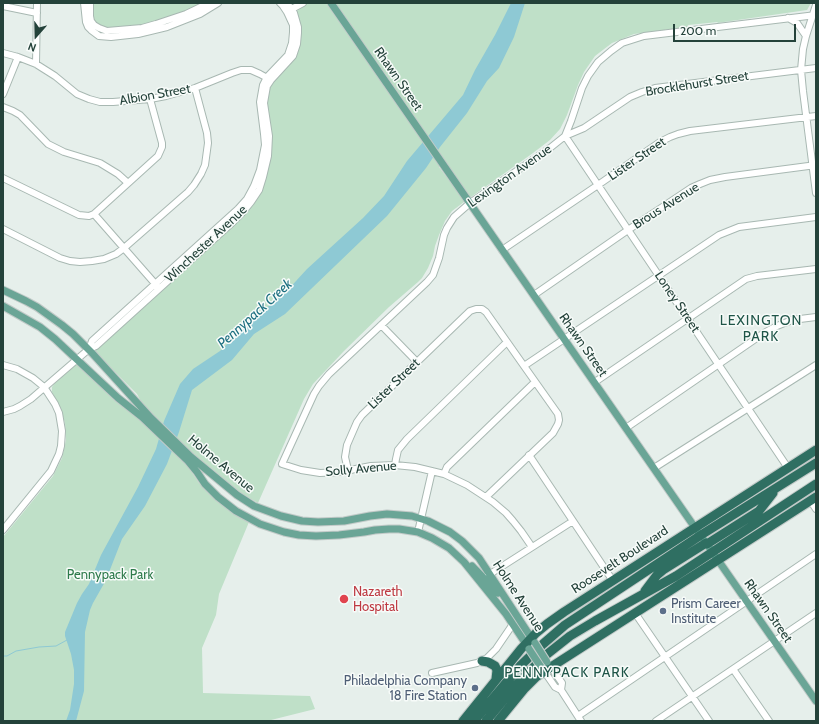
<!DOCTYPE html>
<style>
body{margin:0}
#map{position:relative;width:819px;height:724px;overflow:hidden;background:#e6efeb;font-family:Cabin,sans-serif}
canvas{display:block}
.frame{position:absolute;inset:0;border:4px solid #24423a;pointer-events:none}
.north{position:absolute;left:16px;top:16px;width:40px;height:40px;-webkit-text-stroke:3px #f7fbf9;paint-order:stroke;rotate:200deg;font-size:11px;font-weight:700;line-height:16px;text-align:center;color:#24423a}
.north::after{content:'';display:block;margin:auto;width:14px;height:18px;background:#24423a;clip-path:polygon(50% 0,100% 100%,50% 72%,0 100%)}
.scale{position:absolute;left:673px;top:24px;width:123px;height:18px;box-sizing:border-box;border:2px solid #24423a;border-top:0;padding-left:5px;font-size:12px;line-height:14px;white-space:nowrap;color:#24423a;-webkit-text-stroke:3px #f7fbf9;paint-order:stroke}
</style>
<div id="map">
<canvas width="819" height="724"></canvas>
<div class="frame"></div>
<div class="north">N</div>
<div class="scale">200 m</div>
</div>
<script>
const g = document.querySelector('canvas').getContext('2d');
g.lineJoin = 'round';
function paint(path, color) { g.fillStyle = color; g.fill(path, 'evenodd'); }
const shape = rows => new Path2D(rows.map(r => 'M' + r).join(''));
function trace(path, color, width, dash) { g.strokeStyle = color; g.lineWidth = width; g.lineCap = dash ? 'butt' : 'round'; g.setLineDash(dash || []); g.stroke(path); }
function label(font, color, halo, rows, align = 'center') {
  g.font = font + ' Cabin,sans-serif'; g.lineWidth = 3; g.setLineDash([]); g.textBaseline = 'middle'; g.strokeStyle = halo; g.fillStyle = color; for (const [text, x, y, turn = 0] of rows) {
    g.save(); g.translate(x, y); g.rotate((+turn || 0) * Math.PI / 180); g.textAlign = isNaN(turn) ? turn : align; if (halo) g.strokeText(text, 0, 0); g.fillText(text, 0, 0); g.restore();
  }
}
paint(shape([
 [92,3,206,3,163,21,126,28,100,28,93,19],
 [308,3,326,3,406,117,411,113,335,3,811,3,807,10,717,23,718,22,688,25,687,27,634,34,612,43,595,56,584,72,578,85,567,115,560,129,550,140,533,153,471,197,468,195,445,162,439,167,464,200,464,202,452,211,445,221,439,235,435,246,433,256,428,268,422,278,418,282,389,307,344,351,313,384,304,399,258,503,239,492,211,468,197,459,187,465,199,483,209,494,229,510,249,522,219,594,216,615,202,648,203,693,310,696,315,709,267,721,3,721,3,537,53,476,62,458,66,440,65,423,60,407,52,392,52,387,55,383,77,364,114,400,123,407,138,417,144,407,137,394,95,352,94,349,237,221,266,176,271,154,266,98,270,88,274,80,292,61,296,13,297,11]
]), '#bfe0c8');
paint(shape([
 [511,3,525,3,514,37,499,68,487,81,467,113,440,147,426,168,387,216,285,314,254,334,232,360,192,390,179,432,167,464,145,506,122,539,106,580,93,603,90,610,85,632,84,691,76,721,66,721,70,710,74,684,74,670,71,654,65,636,65,632,77,603,82,594,89,584,101,555,138,487,156,449,164,421,180,384,193,369,220,351,255,317,285,293,307,269,363,218,384,196,407,161,463,95,475,70,495,35]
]), '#8ec9d4');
trace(shape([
 [3,656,7,656,16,651,39,647,56,646,67,640]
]), '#8ec9d4', 1);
const minor = shape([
 [84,3,86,22,88,27,91,30,99,36,111,37,138,34,167,27,200,14,218,3],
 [90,3,90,16,91,21,94,25,99,28,107,31,142,28,156,24,186,14,209,3],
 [816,5,806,36,803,49,801,70,803,91,816,193],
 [3,6,37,13],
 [288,11,303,3],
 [788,18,797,23,806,36],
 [3,53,18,57,36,64,55,76,77,94,89,99,100,102,113,102,150,99,166,96,195,88,232,73,241,70,251,70,260,74,269,79],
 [36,64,37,3],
 [3,94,18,57],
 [3,107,13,111,20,115,48,144,64,152,100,163,118,174,128,183],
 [3,178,79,215,89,216,94,214,158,287],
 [94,214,158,156,162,147,162,143,150,99],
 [3,229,60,258,70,261,80,262,92,261,104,259,116,254,124,248,188,192,194,185,201,174,205,165,208,143,207,133,195,88],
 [502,250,598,185,660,142,670,137,678,134,690,131,816,116],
 [534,295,628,230,691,188,700,184,710,180,725,177,816,165],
 [381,325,417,362],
 [89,349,92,341,238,209,247,199,254,186,260,170,265,145,264,134,260,102,263,85,267,77,288,55,292,43,293,32,293,25,287,12,283,6,280,3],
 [3,365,17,369,33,378,44,387,55,404,59,413,62,431,61,446,59,454,51,471,3,530],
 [524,366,719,235,739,227,816,217],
 [595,382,746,279,757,276,816,269],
 [3,412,14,409,20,406,31,399,89,349,96,346,234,221,242,213,251,202,259,190,263,177,268,156,269,136,264,103,267,86,271,80,293,56,297,44,298,33,298,27,294,13,287,3],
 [626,428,764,333,777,326,792,320,816,317],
 [529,455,613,581],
 [395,465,396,459,398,450,407,439,507,342],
 [654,468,816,365],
 [788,468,565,136,584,128,630,97,642,92,655,88,816,68],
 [348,470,345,457,347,445,357,422,362,415,470,311,476,309,482,309,486,312,524,366,558,414,559,420,558,424,553,433,486,497],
 [444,474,447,467,535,382],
 [810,500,816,509],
 [418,532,432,471],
 [532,547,521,531,513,521,506,513,493,502,467,485,444,474,415,467,395,465,371,466,340,472,320,473,301,470,282,464,314,394,319,386,329,374,427,282,433,275,439,258,444,235,447,228,454,217,470,203,550,148,565,136,571,121,582,88,588,76,598,62,611,51,622,43,644,36,816,15],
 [487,576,573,521],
 [635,613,709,721],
 [551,667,562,683,561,690],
 [733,669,769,721],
 [544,671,555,687,561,690,581,721],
 [432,673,477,663,487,658,496,649,513,624],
 [578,716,816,554],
 [656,721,816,613]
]);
const major = shape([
 [331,3,698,532],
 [3,290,26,301,37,307,62,325,73,334,92,353,151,418,191,457,237,495,254,506,281,516,302,521,318,522,344,521,370,516,387,514,412,516,428,521,450,532,462,541,479,558,534,642],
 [3,306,40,327,55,339,118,398,142,417,188,461,197,472,205,484,218,497,236,511,260,524,284,532,299,535,316,536,339,535,364,532,375,530,389,529,399,529,418,532,432,538,449,548,464,562,506,614,528,647],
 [704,540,816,701],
 [472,566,498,593]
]);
const highway = shape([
 [707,544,759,511,773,493],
 [645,591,657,575,663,570,706,543],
 [482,661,488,662,495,666,497,670,496,679],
 [463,721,521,649,536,633,547,624,564,612,816,450],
 [474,721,521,665,543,644,565,625,701,535,816,463],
 [486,721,516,685,546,655,570,636,595,621,676,576,816,484],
 [498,721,525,688,536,677,551,667,816,497]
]);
trace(minor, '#a8b8b2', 8);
trace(major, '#c2cac8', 9);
trace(highway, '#c2cac8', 11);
trace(minor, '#fff', 6);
trace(major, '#6aa596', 7);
trace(highway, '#2f6f62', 9);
const majorBridge = shape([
 [535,643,547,662],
 [529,649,541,667]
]);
trace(majorBridge, '#c2cac8', 9, []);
trace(majorBridge, '#6aa596', 7);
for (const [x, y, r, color] of [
 [344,599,5,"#e0444e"],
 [663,611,4,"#5c6f8a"],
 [475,688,4,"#5c6f8a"]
]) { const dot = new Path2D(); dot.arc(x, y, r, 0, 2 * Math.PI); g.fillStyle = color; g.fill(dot); trace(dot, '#f7fbf9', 1.5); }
label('13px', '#24423a', '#f7fbf9', [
 ["Rhawn Street",398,79,55],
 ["Brocklehurst Street",697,84,-9],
 ["Albion Street",155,95,-10],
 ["Lister Street",637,159,-34],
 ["Lexington Avenue",510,176,-35],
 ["Brous Avenue",666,206,-32],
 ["Winchester Avenue",206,244,-43],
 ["Loney Street",677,302,56],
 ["Rhawn Street",583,345,55],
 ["Lister Street",394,384,-44],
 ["Holme Avenue",221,464,40],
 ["Solly Avenue",361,469,-5],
 ["Roosevelt Boulevard",620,560,-33],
 ["Holme Avenue",518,596,57],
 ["Rhawn Street",768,611,55]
]);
label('13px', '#2d7a4b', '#f7fbf9', [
 ["Pennypack Park",110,575]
]);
label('13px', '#be3a42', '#f7fbf9', [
 ["Nazareth",353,592],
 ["Hospital",353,607]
], 'left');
label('13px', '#4e5e75', '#f7fbf9', [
 ["Prism Career",671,604],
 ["Institute",671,619],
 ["Philadelphia Company",467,681,"right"],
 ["18 Fire Station",467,696,"right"]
], 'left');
label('italic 14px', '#1c6f80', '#f7fbf9', [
 ["Pennypack Creek",255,314,-42]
]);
g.letterSpacing = '1px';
label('14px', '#1f5548', '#f7fbf9', [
 ["LEXINGTON",761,321],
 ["PARK",761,337],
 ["PENNYPACK PARK",567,673]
]);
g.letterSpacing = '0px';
</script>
